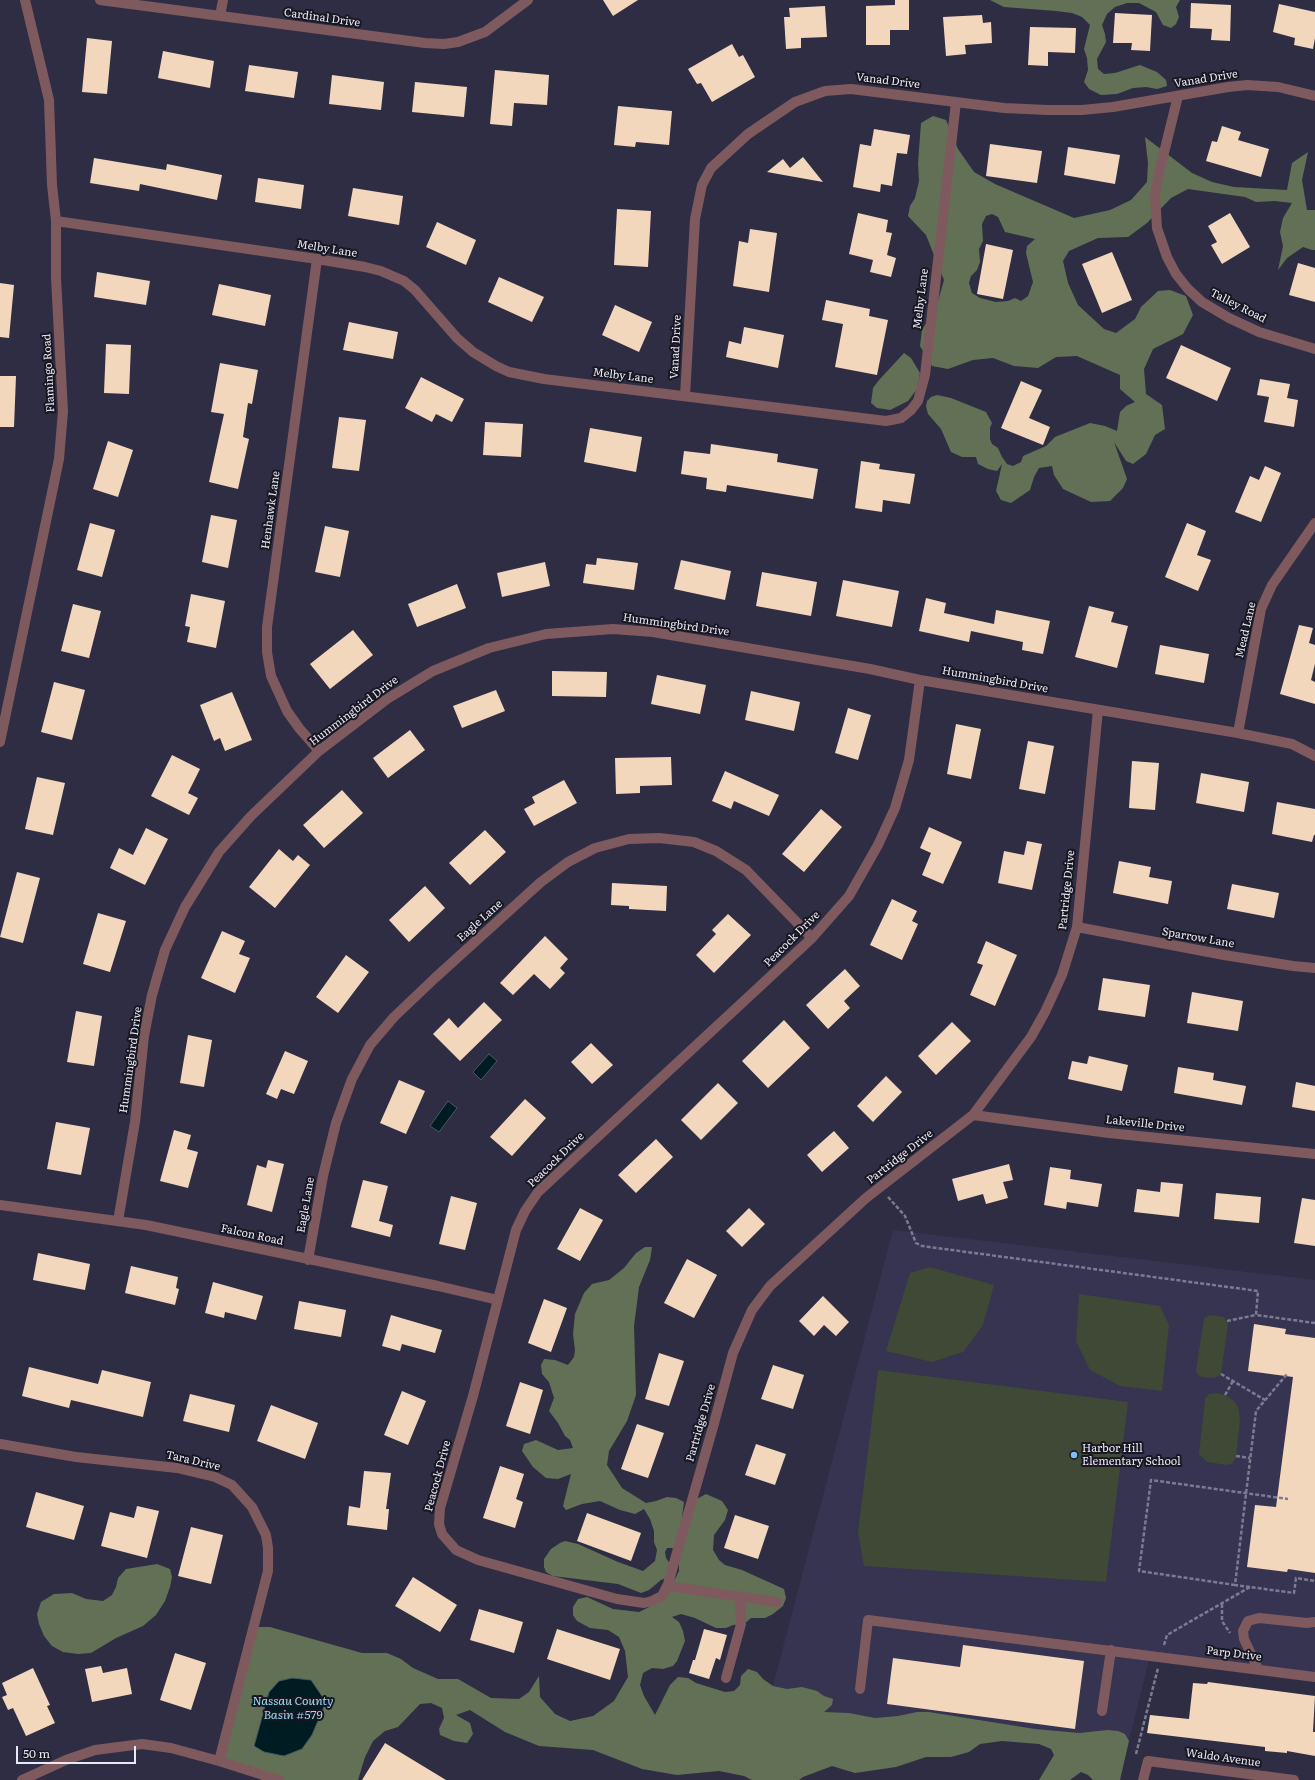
<!DOCTYPE html>
<style>
body{margin:0}
#map{position:relative;width:1315px;height:1780px;overflow:hidden;background:#2f2d44;font-family:Literata,serif}
canvas{display:block}
.scale{position:absolute;left:16px;top:1746px;width:120px;height:18px;box-sizing:border-box;border:2px solid #e8e8f7;border-top:0;padding-left:5px;font-size:12px;line-height:14px;white-space:nowrap;color:#e8e8f7;-webkit-text-stroke:3px #181721;paint-order:stroke}
</style>
<div id="map">
<canvas width="1315" height="1780"></canvas>
<div class="scale">50 m</div>
</div>
<script>
const g = document.querySelector('canvas').getContext('2d');
g.lineJoin = 'round';
function paint(path, color) { g.fillStyle = color; g.fill(path, 'evenodd'); }
const shape = rows => new Path2D(rows.map(r => 'M' + r).join(''));
function trace(path, color, width, dash) { g.strokeStyle = color; g.lineWidth = width; g.lineCap = dash ? 'butt' : 'round'; g.setLineDash(dash || []); g.stroke(path); }
function label(font, color, halo, rows, align = 'center') {
  g.font = font + ' Literata,serif'; g.lineWidth = 4; g.setLineDash([]); g.textBaseline = 'middle'; g.strokeStyle = halo; g.fillStyle = color; for (const [text, x, y, turn = 0] of rows) {
    g.save(); g.translate(x, y); g.rotate((+turn || 0) * Math.PI / 180); g.textAlign = isNaN(turn) ? turn : align; if (halo) g.strokeText(text, 0, 0); g.fillText(text, 0, 0); g.restore();
  }
}
paint(shape([
 [893,1230,1315,1280,1315,1677,1150,1656,1127,1748,942,1723,760,1735]
]), '#363451');
paint(shape([
 [930,1267,994,1285,983,1325,963,1352,932,1362,886,1351,910,1273],
 [1079,1294,1160,1306,1169,1325,1162,1391,1120,1386,1090,1370,1076,1341],
 [1210,1315,1224,1317,1228,1324,1221,1374,1215,1378,1202,1377,1198,1375,1196,1371,1204,1318],
 [878,1370,1128,1402,1106,1582,864,1566,858,1532],
 [1215,1393,1225,1395,1233,1400,1238,1407,1240,1420,1236,1457,1233,1463,1227,1465,1207,1462,1199,1454,1205,1399,1209,1394]
]), '#3f4936');
paint(shape([
 [990,0,1180,0,1176,7,1179,17,1176,24,1171,28,1163,25,1156,12,1139,3,1127,3,1115,7,1107,14,1102,25,1105,34,1106,42,1097,59,1098,69,1104,74,1115,73,1140,65,1157,72,1166,80,1167,86,1157,89,1146,87,1133,88,1117,94,1101,95,1089,89,1084,82,1088,70,1087,58,1084,49,1090,25,1082,17,1072,13,1056,11,1004,7],
 [933,116,946,120,958,149,974,172,995,184,1074,218,1110,210,1131,200,1147,182,1148,163,1145,137,1192,173,1212,182,1234,187,1287,190,1292,163,1308,152,1302,180,1307,210,1315,210,1315,250,1312,250,1303,247,1287,258,1278,270,1283,246,1280,232,1283,218,1292,203,1275,201,1256,202,1245,197,1188,189,1171,198,1147,223,1128,237,1098,238,1069,251,1063,261,1068,283,1078,305,1104,329,1116,333,1135,319,1141,307,1158,291,1170,290,1186,296,1193,315,1183,334,1153,349,1144,369,1146,394,1162,405,1165,429,1155,435,1146,454,1133,464,1126,461,1114,442,1127,479,1123,488,1110,501,1091,502,1063,489,1054,475,1052,466,1039,468,1034,477,1030,490,1011,503,1001,500,996,491,1002,464,997,471,988,469,978,464,976,457,962,457,951,452,941,429,928,414,926,406,927,401,931,397,937,395,951,398,986,412,992,423,990,428,990,439,992,444,998,448,1002,457,1007,464,1013,466,1021,462,1023,456,1046,446,1055,437,1090,423,1105,426,1117,431,1120,412,1126,406,1135,402,1120,389,1120,375,1077,356,1056,357,1038,368,1014,366,993,358,973,360,948,369,932,366,920,346,922,330,937,305,944,280,926,235,908,216,910,206,915,198,919,181,918,163,921,123],
 [992,214,998,217,1005,232,1035,239,1027,246,1026,253,1033,282,1028,296,1021,301,1015,298,1008,301,996,302,980,298,972,293,969,283,971,276,977,270,980,262,979,249,983,241,982,224,986,216],
 [904,353,911,358,920,373,917,389,908,401,890,410,877,408,871,403,873,388,879,380],
 [645,1247,652,1247,650,1260,639,1287,634,1326,636,1395,627,1421,609,1451,607,1465,622,1488,646,1503,656,1501,667,1497,676,1498,684,1502,682,1517,695,1500,706,1494,722,1501,728,1510,725,1520,714,1535,713,1550,719,1560,725,1565,742,1570,784,1589,786,1598,783,1606,773,1614,765,1618,751,1618,744,1624,733,1625,726,1628,716,1628,695,1618,681,1614,672,1617,679,1622,683,1631,685,1641,677,1661,673,1666,663,1669,652,1668,643,1673,640,1685,644,1696,655,1715,670,1685,678,1677,688,1678,696,1683,725,1692,734,1691,740,1685,741,1676,748,1669,757,1672,763,1679,773,1686,787,1689,802,1687,817,1691,824,1696,833,1699,832,1705,824,1712,849,1713,875,1718,898,1716,917,1712,929,1712,1035,1729,1079,1733,1108,1730,1118,1731,1125,1734,1129,1741,1120,1780,1093,1780,1088,1775,1081,1772,1070,1780,1039,1780,1054,1755,1051,1749,1039,1744,1002,1741,980,1744,969,1752,951,1757,926,1757,896,1767,855,1773,832,1766,803,1777,799,1780,752,1780,744,1776,719,1771,677,1775,642,1769,593,1750,539,1746,505,1732,470,1710,456,1715,470,1723,473,1734,467,1743,454,1741,440,1735,439,1729,444,1718,442,1708,431,1703,420,1704,398,1727,385,1731,373,1741,365,1757,358,1780,279,1780,219,1761,253,1627,270,1627,362,1653,387,1653,401,1659,413,1668,438,1679,458,1679,491,1698,519,1699,529,1692,539,1676,540,1697,555,1714,570,1721,593,1716,614,1701,628,1677,625,1651,619,1637,608,1630,590,1628,577,1621,573,1615,573,1607,578,1599,587,1597,613,1609,639,1612,649,1607,668,1590,675,1579,679,1571,679,1560,676,1552,672,1548,667,1548,665,1552,666,1558,671,1565,668,1577,661,1580,649,1590,641,1593,618,1584,553,1576,546,1572,544,1567,544,1559,551,1549,560,1543,565,1541,578,1544,618,1562,643,1571,655,1561,657,1550,654,1542,654,1531,650,1519,644,1509,635,1514,620,1510,600,1501,582,1504,566,1510,563,1506,571,1474,558,1479,546,1478,533,1467,522,1451,524,1444,536,1440,558,1450,573,1448,570,1440,565,1436,558,1423,549,1411,554,1398,549,1382,542,1374,541,1365,544,1359,555,1360,568,1365,574,1357,575,1350,573,1334,575,1314,584,1293,592,1284,609,1280,624,1268,636,1253],
 [157,1564,170,1569,172,1577,170,1587,165,1601,156,1615,143,1626,116,1638,91,1653,78,1654,63,1652,52,1646,44,1636,39,1624,37,1614,41,1602,54,1594,72,1593,86,1599,103,1601,112,1595,116,1587,118,1578,126,1569]
]), '#627155');
const water = shape([
 [489,1054,497,1061,481,1080,473,1072,489,1054],
 [448,1101,457,1108,439,1132,430,1126,448,1101],
 [292,1678,311,1680,326,1702,312,1735,302,1749,284,1756,264,1752,254,1746,269,1692,279,1681,292,1678]
]);
paint(water, '#001c23');
trace(water, '#465963', 1);
paint(shape([
 [603,0,638,0,613,16],
 [895,0,909,0,909,30,890,30,890,45,866,45,866,6,895,5],
 [1191,3,1231,5,1230,41,1211,40,1212,29,1190,28],
 [1279,4,1315,12,1315,38,1313,49,1294,45,1295,38,1273,32],
 [825,6,827,37,801,38,801,48,786,49,784,17,790,17,789,8],
 [1115,13,1152,15,1150,51,1131,50,1132,43,1113,43],
 [982,15,983,23,991,22,992,43,965,45,966,54,946,56,943,17],
 [1030,27,1076,28,1075,53,1048,52,1048,66,1028,65],
 [87,38,112,41,107,94,82,92],
 [732,44,739,57,743,55,755,77,712,102,701,83,697,84,688,69],
 [163,51,214,61,210,88,158,78],
 [249,65,298,72,294,98,245,91],
 [495,70,549,75,547,105,514,103,512,126,490,124],
 [332,75,384,82,381,110,329,104],
 [415,82,467,87,464,117,412,112],
 [618,106,672,111,669,145,636,142,635,147,614,145],
 [1222,126,1241,132,1238,140,1269,149,1261,177,1206,161,1212,141,1217,142],
 [874,129,910,135,907,154,897,153,892,186,881,184,880,192,853,187,860,144,871,146],
 [990,144,1042,151,1037,183,986,176],
 [1068,147,1120,155,1115,184,1064,175],
 [803,157,823,182,767,172,783,159,790,168],
 [94,158,166,170,167,164,222,175,217,200,140,184,139,191,90,183],
 [258,178,304,185,301,209,255,202],
 [353,188,403,196,399,225,348,216],
 [617,209,651,211,648,267,614,265],
 [858,213,888,220,886,232,892,233,887,255,896,258,891,277,870,272,873,260,849,254],
 [1230,213,1250,247,1222,264,1211,245,1217,242,1208,226],
 [437,222,476,240,466,265,426,247],
 [750,229,777,233,769,292,733,286,739,241,748,243],
 [986,244,1013,250,1003,299,977,294],
 [1112,252,1132,300,1102,313,1082,264],
 [1298,263,1315,268,1315,302,1289,295],
 [97,272,150,281,146,305,94,297],
 [499,277,544,297,532,322,488,302],
 [0,283,14,285,9,338,0,337],
 [219,284,271,295,265,326,212,315],
 [826,300,870,309,869,316,888,320,877,375,835,367,843,324,822,320],
 [615,305,652,322,639,352,602,335],
 [349,322,398,332,393,359,343,350],
 [744,327,784,335,778,368,726,357,729,341,741,344],
 [106,344,131,345,129,394,104,393],
 [1181,345,1231,368,1217,401,1166,378],
 [220,363,258,370,252,404,248,403,243,437,249,439,238,489,209,482,224,414,211,412],
 [0,376,16,376,14,427,0,427],
 [421,377,464,399,452,422,436,414,432,422,405,408],
 [1260,379,1290,384,1287,398,1298,400,1294,427,1264,422,1269,397,1257,395],
 [1021,381,1042,390,1029,418,1050,427,1043,445,1001,428],
 [339,417,366,420,359,471,332,468],
 [485,422,523,424,521,457,483,455],
 [590,428,642,437,636,472,584,462],
 [108,441,133,450,118,497,93,489],
 [711,444,778,454,777,462,818,469,813,499,727,485,726,492,706,489,707,478,681,474,684,451,710,454],
 [861,461,880,464,879,469,915,474,910,504,883,500,882,512,855,508],
 [1265,466,1281,473,1261,522,1235,512,1250,476,1259,480],
 [211,515,237,520,228,568,202,562],
 [90,523,115,530,102,577,77,570],
 [1187,523,1206,531,1197,555,1211,560,1198,591,1165,577],
 [325,526,349,531,340,577,315,572],
 [597,558,638,563,634,590,583,583,586,564,596,565],
 [681,560,731,571,725,600,674,589],
 [545,562,550,586,502,597,497,573],
 [762,572,817,582,811,616,756,606],
 [843,580,899,591,892,627,836,616],
 [457,584,466,608,417,627,408,604],
 [191,594,225,601,216,648,187,642,190,627,185,626],
 [926,598,946,603,944,613,994,624,996,610,1050,621,1043,654,1022,650,1023,642,971,631,969,642,919,631],
 [73,604,101,611,89,658,61,651],
 [1089,606,1114,612,1111,622,1128,626,1117,668,1075,657],
 [1299,625,1313,628,1309,643,1315,645,1315,664,1311,680,1315,682,1315,704,1280,694],
 [353,630,373,655,330,689,310,664],
 [1160,645,1209,654,1204,683,1155,674],
 [552,671,607,672,606,697,552,696],
 [657,675,706,685,700,714,651,704],
 [54,682,85,690,72,740,41,732],
 [496,690,505,711,462,728,453,706],
 [751,691,800,702,794,731,745,720],
 [232,692,252,740,225,751,220,738,214,741,200,705],
 [848,708,871,715,858,760,835,753],
 [956,724,981,729,971,779,947,774],
 [410,730,425,750,388,778,373,758],
 [1028,741,1054,746,1045,794,1019,789],
 [172,755,200,769,188,793,198,798,189,815,151,796],
 [671,757,672,785,640,786,640,793,616,794,615,758],
 [1132,761,1159,763,1155,810,1129,808],
 [725,771,779,795,769,816,734,801,731,809,712,801],
 [1201,773,1249,782,1244,812,1196,803],
 [37,777,65,783,53,835,25,829],
 [564,780,577,803,534,826,524,809,535,803,532,797],
 [342,790,363,813,324,848,303,825],
 [1277,802,1315,809,1315,835,1314,835,1312,842,1272,834],
 [821,809,842,827,804,872,782,854],
 [929,827,962,842,943,884,922,875,931,853,920,848],
 [146,828,168,839,145,885,110,868,119,848,133,855],
 [485,830,506,852,470,885,449,863],
 [1027,841,1042,844,1032,890,998,883,1004,851,1024,855],
 [279,849,293,861,298,855,310,865,275,908,249,887],
 [1119,861,1151,867,1149,877,1172,881,1168,904,1113,893],
 [17,872,40,878,23,943,0,937],
 [612,883,667,886,666,911,629,909,629,906,611,905],
 [1232,884,1279,893,1274,918,1227,909],
 [425,886,445,908,409,942,389,920],
 [892,899,917,911,912,921,918,924,902,960,870,945],
 [98,913,126,921,110,972,83,964],
 [728,914,751,935,714,973,696,955,716,934,712,930],
 [222,931,245,941,239,954,250,958,235,993,201,978],
 [545,936,568,959,560,968,565,973,550,989,534,974,513,995,500,983],
 [986,941,1017,955,995,1006,970,995,983,965,977,963],
 [346,955,369,972,338,1013,316,997],
 [845,969,860,986,844,1001,850,1008,828,1029,806,1005],
 [1103,978,1150,985,1145,1017,1098,1010],
 [1192,992,1243,1001,1238,1031,1187,1023],
 [484,1002,502,1020,460,1061,433,1034,449,1018,458,1028],
 [76,1011,102,1016,94,1066,67,1062],
 [784,1020,810,1048,768,1088,742,1061],
 [952,1022,971,1041,936,1075,918,1056],
 [188,1035,212,1040,204,1087,180,1083],
 [591,1043,613,1065,592,1084,571,1062],
 [285,1051,308,1061,294,1094,281,1089,277,1099,266,1094],
 [1089,1056,1128,1065,1122,1091,1068,1079,1072,1061,1087,1064],
 [1178,1067,1214,1073,1213,1080,1246,1086,1242,1105,1174,1093],
 [886,1076,902,1092,873,1122,857,1106],
 [399,1080,425,1091,406,1134,380,1123],
 [1296,1082,1315,1086,1315,1111,1292,1107],
 [718,1083,738,1103,701,1140,681,1120],
 [525,1099,546,1118,512,1156,490,1137],
 [56,1122,90,1128,81,1175,47,1169],
 [174,1130,191,1135,187,1149,198,1152,188,1188,160,1181],
 [834,1131,849,1148,822,1172,807,1155],
 [656,1139,673,1157,636,1193,618,1175],
 [268,1160,284,1164,272,1212,247,1205,257,1165,266,1168],
 [1009,1164,1013,1180,1003,1182,1008,1198,986,1204,983,1194,958,1201,952,1179],
 [1050,1167,1071,1170,1070,1179,1102,1184,1098,1207,1067,1202,1066,1209,1044,1205],
 [363,1180,388,1186,379,1221,393,1225,390,1237,351,1227],
 [1161,1182,1183,1184,1179,1217,1134,1212,1137,1189,1160,1192],
 [1216,1193,1261,1197,1259,1223,1214,1219],
 [451,1196,477,1203,465,1250,439,1244],
 [1302,1198,1315,1200,1315,1246,1294,1243],
 [580,1208,603,1220,580,1261,557,1249],
 [749,1208,765,1224,742,1247,726,1231],
 [38,1253,90,1264,85,1290,33,1280],
 [687,1259,717,1275,694,1318,664,1303],
 [131,1266,178,1277,176,1288,179,1289,175,1305,125,1293],
 [213,1282,263,1296,256,1320,225,1312,224,1318,205,1313],
 [823,1296,849,1322,836,1336,824,1325,814,1336,799,1321],
 [544,1299,567,1308,551,1352,528,1343],
 [299,1301,346,1310,341,1337,294,1329],
 [391,1315,442,1330,435,1353,402,1344,400,1351,382,1346],
 [1254,1324,1286,1329,1285,1334,1315,1338,1315,1573,1288,1569,1287,1572,1247,1567,1255,1505,1276,1507,1293,1377,1248,1371],
 [659,1353,684,1361,669,1406,645,1399],
 [773,1365,804,1375,793,1409,761,1399],
 [29,1367,98,1384,102,1370,151,1382,143,1417,71,1400,69,1408,22,1396],
 [520,1382,543,1390,530,1434,506,1426],
 [402,1391,426,1401,408,1445,384,1435],
 [190,1394,235,1405,229,1432,183,1421],
 [271,1405,318,1423,305,1459,257,1441],
 [637,1424,664,1433,648,1478,621,1469],
 [756,1444,786,1454,775,1485,745,1475],
 [500,1466,524,1474,516,1499,523,1502,515,1528,483,1518],
 [364,1471,391,1473,386,1509,389,1509,387,1530,347,1525,349,1506,360,1508],
 [36,1492,84,1506,74,1540,26,1527],
 [137,1506,159,1511,147,1558,101,1546,110,1512,134,1518],
 [587,1513,641,1533,631,1561,577,1541],
 [735,1515,769,1526,758,1559,724,1548],
 [191,1527,223,1535,211,1584,178,1576],
 [413,1577,457,1605,440,1632,395,1606],
 [479,1609,523,1622,514,1653,470,1640],
 [557,1629,620,1649,610,1680,547,1659],
 [704,1629,727,1635,720,1660,716,1658,709,1679,689,1673,693,1660,695,1660],
 [963,1645,1084,1661,1075,1729,887,1704,893,1658,960,1667],
 [175,1653,206,1663,191,1710,160,1700],
 [101,1666,103,1673,127,1668,132,1694,92,1702,85,1669],
 [33,1668,50,1705,47,1706,55,1723,26,1736,13,1708,8,1710,2,1697,7,1695,2,1683],
 [1208,1682,1315,1696,1313,1732,1315,1732,1315,1756,1287,1751,1287,1753,1265,1751,1265,1747,1147,1733,1150,1715,1189,1719,1193,1683,1207,1684],
 [385,1743,446,1780,362,1780]
]), '#f3d7bd');
trace(shape([
 [888,1197,905,1216,916,1243,922,1246,1258,1291,1256,1315,1315,1323],
 [1227,1321,1256,1315],
 [1221,1374,1265,1400],
 [1225,1395,1233,1381],
 [1236,1456,1250,1458],
 [1235,1585,1139,1571,1151,1480,1288,1499],
 [1250,1587,1235,1585,1256,1411,1287,1374],
 [1222,1604,1222,1621,1230,1633],
 [1164,1645,1167,1635,1250,1587,1294,1593,1296,1578,1315,1581],
 [1136,1754,1158,1668]
]), '#7c7b8f', 2.5, [4, 2]);
trace(shape([
 [100,0,425,43,444,44,458,42,485,32,528,0],
 [220,16,223,0],
 [1178,96,1158,177,1155,195,1157,228,1167,257,1176,274,1188,289,1202,302,1229,318,1259,332,1315,349],
 [56,221,317,259,365,267,381,271,404,281,415,290,457,338,473,352,496,366,509,372,544,379,886,421,901,418,911,410,918,401,925,375,956,102],
 [317,259,267,627,267,652,271,676,287,711,299,728,319,751],
 [685,396,695,219,702,185,711,168,748,134,795,102,825,91,851,89,1004,108,1047,110,1082,110,1113,107,1228,87,1247,85,1278,87,1315,96],
 [920,680,909,760,895,808,878,845,849,896,812,938,538,1192,525,1211,516,1230,473,1396,440,1508,439,1524,442,1534,456,1550,478,1560,617,1599,644,1603,652,1601,662,1596,668,1584,713,1427,733,1353,752,1310,770,1286,866,1198,973,1115,1031,1037,1045,1012,1062,975,1077,927,1098,710],
 [1238,733,1261,609,1272,585,1315,523],
 [0,742,59,459,63,411,56,278,56,221,52,185,49,100,25,0],
 [1077,927,1224,955,1293,966,1315,968],
 [973,1115,1109,1133,1315,1154],
 [0,1205,146,1225,438,1286,498,1300],
 [118,1221,135,1122,144,1036,152,995,165,950,185,907,219,852,251,816,319,751,387,699,433,671,489,648,546,634,613,629,653,632,870,669,920,680,1238,733,1292,744,1315,756],
 [308,1260,323,1176,336,1123,352,1079,370,1045,394,1017,435,978,541,882,568,862,595,848,629,839,659,838,694,842,716,851,746,870,812,938],
 [0,1444,76,1457,177,1468,215,1477,232,1485,252,1507,266,1535,268,1548,268,1571,219,1761],
 [667,1586,777,1602],
 [1258,1669,1244,1639,1243,1631,1248,1621,1259,1618,1307,1623,1315,1622],
 [726,1678,741,1624,740,1597],
 [860,1689,868,1620,1315,1677],
 [1102,1711,1111,1650],
 [22,1780,66,1760,95,1750,142,1744,171,1748,219,1761,279,1780],
 [1143,1780,1148,1761,1294,1780]
]), '#7e5a5f', 10);
for (const [x, y, r, color] of [
 [1074,1455,4,"#81bdfa"]
]) { const dot = new Path2D(); dot.arc(x, y, r, 0, 2 * Math.PI); g.fillStyle = color; g.fill(dot); trace(dot, '#181721', 1.5); }
label('11px', '#e8e8f7', '#181721', [
 ["Cardinal Drive",322,18,8],
 ["Vanad Drive",1206,79,-9],
 ["Vanad Drive",888,81,7],
 ["Melby Lane",327,249,9],
 ["Melby Lane",921,299,-83],
 ["Talley Road",1238,306,27],
 ["Vanad Drive",676,347,-87],
 ["Flamingo Road",49,373,-93],
 ["Melby Lane",623,376,7],
 ["Henhawk Lane",271,510,-82],
 ["Hummingbird Drive",676,625,8],
 ["Mead Lane",1246,630,-77],
 ["Hummingbird Drive",995,680,10],
 ["Hummingbird Drive",354,711,-37],
 ["Partridge Drive",1067,890,-84],
 ["Eagle Lane",480,921,-42],
 ["Sparrow Lane",1198,938,10],
 ["Peacock Drive",792,939,-45],
 ["Hummingbird Drive",131,1060,-82],
 ["Lakeville Drive",1145,1124,6],
 ["Partridge Drive",900,1157,-38],
 ["Peacock Drive",556,1160,-44],
 ["Eagle Lane",306,1205,-80],
 ["Falcon Road",252,1235,12],
 ["Partridge Drive",701,1423,-74],
 ["Tara Drive",193,1461,13],
 ["Peacock Drive",438,1476,-75],
 ["Parp Drive",1234,1654,7],
 ["Waldo Avenue",1223,1758,8]
]);
label('11px', '#e8e8f7', '#181721', [
 ["Harbor Hill",1082,1449],
 ["Elementary School",1082,1462]
], 'left');
label('italic 12px', '#96ddf3', '#181721', [
 ["Nassau County",293,1701],
 ["Basin #579",293,1715]
]);
</script>
